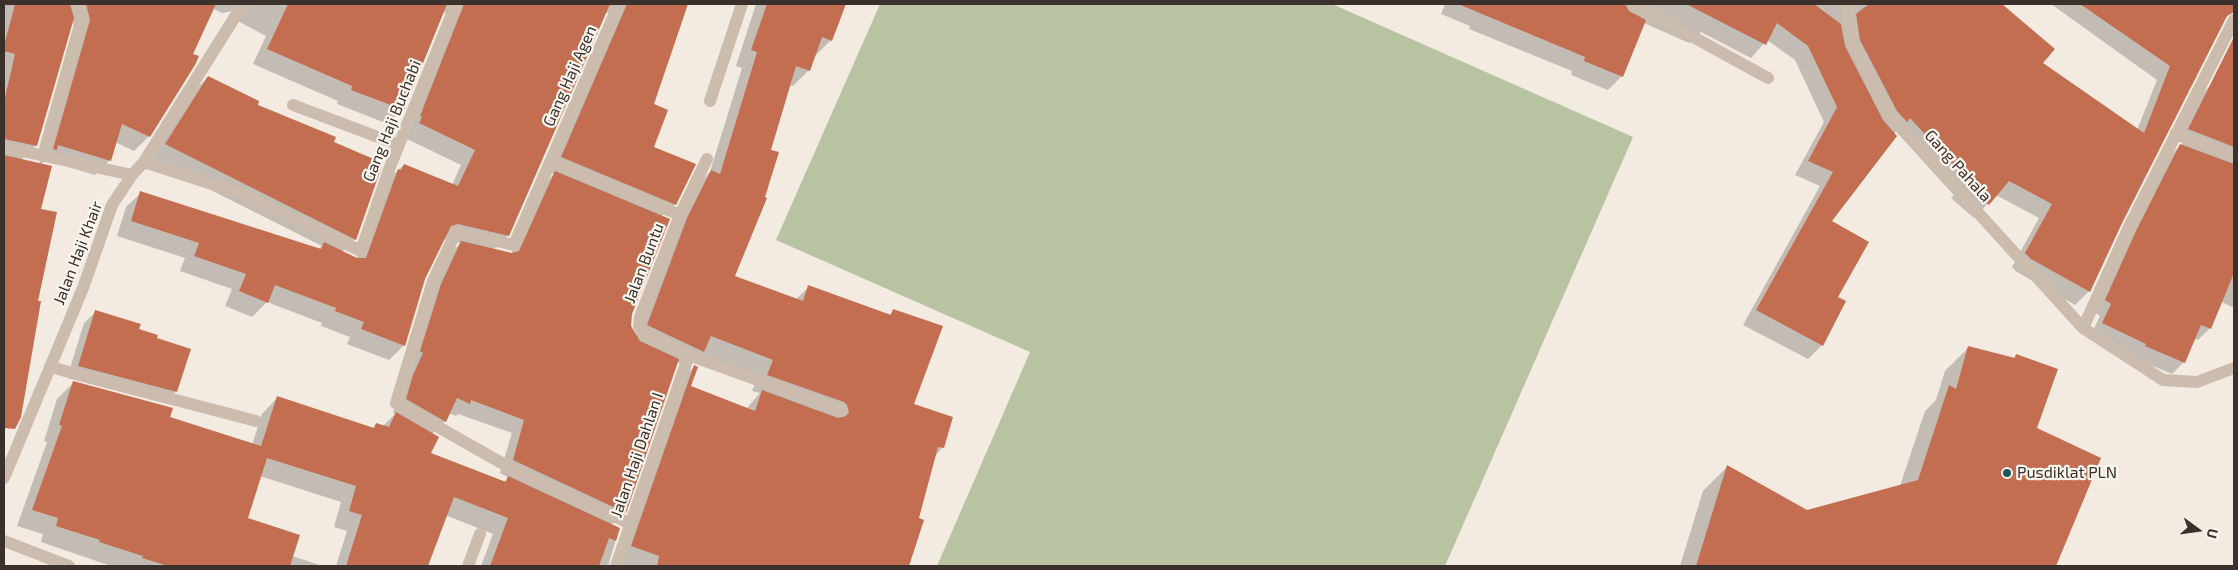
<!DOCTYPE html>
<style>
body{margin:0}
#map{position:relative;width:2238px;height:570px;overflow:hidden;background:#f3ebe2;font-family:"Exo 2",sans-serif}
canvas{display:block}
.frame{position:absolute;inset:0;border:5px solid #3a312c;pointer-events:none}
.north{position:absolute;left:2173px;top:505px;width:50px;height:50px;-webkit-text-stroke:4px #faf5ee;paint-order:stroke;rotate:104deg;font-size:14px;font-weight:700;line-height:20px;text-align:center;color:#3a312c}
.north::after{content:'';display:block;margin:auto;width:18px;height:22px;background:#3a312c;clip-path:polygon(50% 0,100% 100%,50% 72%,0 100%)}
</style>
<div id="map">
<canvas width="2238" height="570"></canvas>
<div class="frame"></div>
<div class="north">U</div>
</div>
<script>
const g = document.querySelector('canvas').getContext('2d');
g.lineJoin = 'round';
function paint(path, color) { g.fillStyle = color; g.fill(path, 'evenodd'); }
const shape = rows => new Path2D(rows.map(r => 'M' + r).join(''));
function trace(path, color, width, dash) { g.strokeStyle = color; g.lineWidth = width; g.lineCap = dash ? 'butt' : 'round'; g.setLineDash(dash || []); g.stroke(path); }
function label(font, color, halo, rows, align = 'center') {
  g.font = font + ' "Exo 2",sans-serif'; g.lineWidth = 4.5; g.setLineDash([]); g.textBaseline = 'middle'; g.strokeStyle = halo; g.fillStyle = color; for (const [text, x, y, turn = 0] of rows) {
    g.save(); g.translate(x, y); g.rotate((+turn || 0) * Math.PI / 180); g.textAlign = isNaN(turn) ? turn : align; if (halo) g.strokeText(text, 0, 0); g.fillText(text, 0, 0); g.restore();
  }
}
paint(shape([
 [880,4,1332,4,1633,137,1445,566,937,566,1030,352,776,240]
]), '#b7c3a1');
paint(shape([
 [4,4,686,4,673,38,652,105,653,148,675,204,661,217,631,314,630,326,635,335,672,235,695,187,710,172,742,68,736,66,756,4,844,4,831,40,815,56,809,70,793,86,789,85,733,277,795,300,809,287,889,315,893,311,912,405,952,418,942,448,935,456,917,519,922,520,908,566,615,566,678,383,694,367,689,387,746,409,760,393,752,391,758,376,700,354,687,367,677,362,625,512,611,525,619,529,608,566,481,566,493,534,445,515,427,566,336,566,347,531,334,527,341,502,260,476,247,519,292,556,323,566,111,566,41,542,43,534,17,526,47,442,44,441,57,399,73,383,168,418,252,445,262,414,277,398,372,429,377,424,383,426,395,414,393,413,400,390,447,256,461,243,443,239,424,278,404,345,389,360,347,344,350,337,321,326,322,323,267,302,252,317,225,306,232,289,180,271,185,258,117,236,126,207,141,193,318,249,322,246,151,160,192,93,208,77,256,105,333,143,355,239,342,252,356,259,383,185,398,170,404,165,452,185,461,165,405,138,448,14,443,12,403,109,388,124,337,104,338,101,253,64,266,36,236,20,232,11,222,13,212,8,149,136,134,151,115,142,110,160,95,175,45,160,41,165,39,210,4,427],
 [605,12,611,14,547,172,554,174,542,186,511,254,493,250,508,235],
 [72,19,76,36,39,164,21,160,36,145],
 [448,413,456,416,458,414,512,433,500,473,508,477,503,483,429,454,432,434,445,421],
 [1445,4,2000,4,2053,49,2041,63,2137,130,2157,80,2051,4,2233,4,2168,129,2089,291,2075,305,2017,272,2012,267,2039,218,1996,195,1974,218,1951,198,1954,195,1896,131,1830,222,1837,297,1845,301,1822,345,1808,359,1743,325,1820,186,1795,175,1824,122,1795,60,1767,40,1751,58,1701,32,1689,43,1644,23,1622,76,1608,90,1571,75,1572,71,1469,29,1470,26,1441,14],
 [2211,85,2234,95,2234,304,2232,307,2222,302,2210,328,2198,340,2194,338,2184,362,2172,374,2134,358,2091,335,2100,316,2094,312,2169,157,2183,143,2177,141,2199,97],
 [96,312,156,338,176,391,164,403,67,378,84,323],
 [1969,347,2013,359,2016,355,2035,428,2099,459,2055,566,1680,566,1703,491,1727,467,1807,511,1900,486,1925,411,1936,400,1945,371]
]), '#0003');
paint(shape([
 [15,4,70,4,74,18,37,146,4,139,4,102,15,54,4,51,4,46],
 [86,4,216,4,193,54,199,56,195,65,150,137,122,124,111,161,58,145,57,150,53,149,90,20],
 [288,4,447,4,404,110,351,90,352,86,267,49],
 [464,4,610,4,509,236,458,224,451,226,425,279,405,346,361,329,364,322,335,311,336,308,275,285,268,303,239,291,246,274,194,256,199,243,131,221,140,191,321,249,324,242,357,258,366,258,398,169,401,170,404,164,458,186,475,150,419,123,422,117,420,116],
 [627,4,688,4,654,104,668,110,654,147,696,164,676,205,561,157],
 [767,4,846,4,832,41,822,37,810,71,796,66,771,150,779,152,765,197,767,198,735,276,803,301,808,285,891,315,893,309,943,326,914,404,953,417,944,448,938,447,919,518,924,520,909,566,657,566,659,556,631,546,694,365,698,367,691,386,755,411,762,390,838,418,846,416,849,412,847,405,844,402,767,375,773,360,711,336,704,352,647,325,687,218,711,170,720,174,757,52,751,50],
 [1458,4,1625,4,1629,11,1646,20,1623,77,1584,61,1585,57],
 [1686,4,1814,4,1841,24,1845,46,1883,120,1897,136,1832,221,1869,242,1838,297,1846,301,1823,346,1756,310,1833,172,1808,161,1837,107,1808,46,1777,23,1766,45],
 [1869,4,2002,4,2055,49,2043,63,2144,133,2170,66,2080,4,2234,4,2234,12,2227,16,2122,223,2090,292,2031,259,2025,253,2052,204,2009,181,1989,205,1964,183,1967,180,1910,118,1907,122,1897,111,1860,40,1856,14],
 [2234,37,2234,147,2188,129],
 [208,76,259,101,258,105,336,137,334,142,383,163,356,240,165,144],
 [2180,144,2234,164,2234,273,2211,329,2201,325,2185,363,2145,346,2146,344,2102,323,2111,304,2105,300,2136,231],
 [4,155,52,166,41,209,57,212,38,301,41,301,21,417,15,429,4,428],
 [555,171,670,219,632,314,631,326,640,341,679,359,626,513,513,460,524,420,471,400,470,404,457,398,446,422,406,399,413,375,423,353,420,351,441,284,461,241,512,253,519,251],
 [95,310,141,324,139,329,158,335,157,338,191,349,177,392,78,366],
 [1968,346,2015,358,2016,354,2058,369,2037,428,2101,458,2056,566,1696,566,1727,465,1807,510,1918,480,1949,385,1956,389],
 [73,381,173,408,170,417,261,446,277,396,374,428,376,423,389,427,396,412,439,437,431,453,506,482,508,476,620,528,616,541,609,538,599,566,490,566,508,518,454,497,428,566,346,566,362,515,349,511,356,486,267,458,248,518,300,535,290,566,168,566,142,558,143,556,99,542,100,540,56,526,58,518,32,510,62,426,59,425]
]), '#c36e50');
trace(shape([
 [619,4,514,245,456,232,433,281,396,403,521,474,631,524],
 [1633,4,1768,78],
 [1847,4,1852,42,1890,116,2083,328,2163,380,2197,382,2234,368],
 [710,101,742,4],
 [293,105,399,145],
 [2176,133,2234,156],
 [4,147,132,175],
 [43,156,82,18,78,4],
 [707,159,680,215,640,317,639,327,644,334,689,355,841,410],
 [551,161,680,215],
 [144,162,243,194,361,251,390,167,456,4],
 [2083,328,2129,227,2234,20],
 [50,367,256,421],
 [4,478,83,288,112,205,132,175,144,162,243,4],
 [4,541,69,566],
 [468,566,480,534],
 [616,566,689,355]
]), '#ccbcad', 12);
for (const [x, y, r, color] of [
 [2007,473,5,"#21575c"]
]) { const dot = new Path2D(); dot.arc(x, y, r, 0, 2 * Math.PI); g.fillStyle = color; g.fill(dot); trace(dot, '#faf5ee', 2); }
label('16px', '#3a312c', '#faf5ee', [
 ["Gang Haji Agen",570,76,-66],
 ["Gang Haji Buchabi",392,121,-68],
 ["Gang Pahala",1958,166,48],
 ["Jalan Haji Khair",78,253,-69],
 ["Jalan Buntu",644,263,-69],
 ["Jalan Haji Dahlan I",637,455,-71]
]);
label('16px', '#3a312c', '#faf5ee', [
 ["Pusdiklat PLN",2017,473]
], 'left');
</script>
